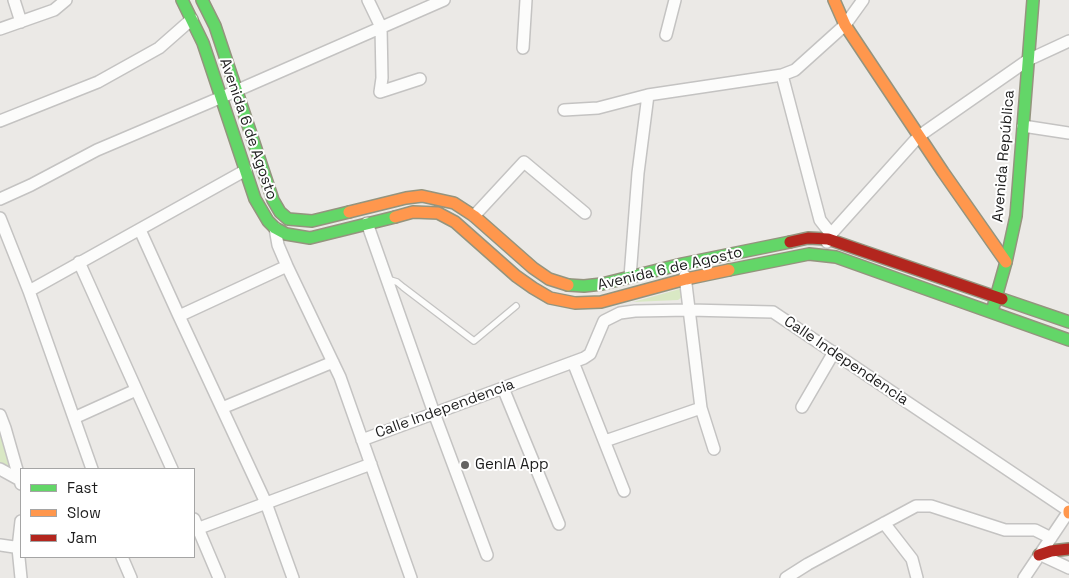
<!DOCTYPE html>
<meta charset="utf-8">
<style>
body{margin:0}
#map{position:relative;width:1069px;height:578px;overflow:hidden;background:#ebe9e6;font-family:"Space Grotesk",sans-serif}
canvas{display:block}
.legend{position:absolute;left:20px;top:468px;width:175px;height:90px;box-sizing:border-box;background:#fff;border:1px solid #a5a5a5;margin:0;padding:6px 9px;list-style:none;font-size:15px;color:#1d1d1d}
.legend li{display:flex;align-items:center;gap:10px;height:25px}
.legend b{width:25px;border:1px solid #a5a5a5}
</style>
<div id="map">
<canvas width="1069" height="578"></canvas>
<ul class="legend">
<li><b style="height:6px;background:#63d668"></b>Fast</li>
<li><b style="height:6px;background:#ff974d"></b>Slow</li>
<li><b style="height:6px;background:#b3261e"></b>Jam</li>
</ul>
</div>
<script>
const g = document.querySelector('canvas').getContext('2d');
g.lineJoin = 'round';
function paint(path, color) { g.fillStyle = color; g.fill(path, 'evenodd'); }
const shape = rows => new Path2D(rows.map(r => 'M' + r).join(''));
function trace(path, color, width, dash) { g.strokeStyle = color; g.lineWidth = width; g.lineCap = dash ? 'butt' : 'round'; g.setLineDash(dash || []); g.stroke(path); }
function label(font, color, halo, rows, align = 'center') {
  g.font = font + ' "Space Grotesk",sans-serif'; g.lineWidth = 4; g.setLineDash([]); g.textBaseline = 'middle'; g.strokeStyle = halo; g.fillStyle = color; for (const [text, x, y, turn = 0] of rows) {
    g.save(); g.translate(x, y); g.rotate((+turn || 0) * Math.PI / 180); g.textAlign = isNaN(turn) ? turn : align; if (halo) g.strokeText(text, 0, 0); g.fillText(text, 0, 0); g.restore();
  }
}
paint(shape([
 [680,289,682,293,682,297,678,300,633,302],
 [0,415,20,480,0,469]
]), '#d9e8c4');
const lane = shape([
 [387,279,397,282,403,287,474,341,516,306]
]);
const street = shape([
 [14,0,21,22],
 [368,0,381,27,382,78,380,92,420,79],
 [0,29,54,10,66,0],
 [666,35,675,0],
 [523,48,526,0],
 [782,75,820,220,831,234],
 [564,110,598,108,648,95,782,75,795,70,845,25,863,0],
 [0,121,98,82,159,48,192,19],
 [1023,126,1069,133],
 [0,199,31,185,97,150,222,97,444,0],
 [474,216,524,162,585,213],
 [0,218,29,291,92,469],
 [367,223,434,413,487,555],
 [275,228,278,245,287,266,340,377,411,578],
 [140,230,179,316],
 [827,242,831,234,919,136,1028,60,1069,41],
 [79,262,172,469],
 [287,266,179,316,266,503,293,578],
 [685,276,701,408,714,449],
 [630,277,638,173,648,95],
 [29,291,246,170],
 [573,362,624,491],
 [503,388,559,524],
 [802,407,834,352],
 [222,408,333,362],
 [0,415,5,428,21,484],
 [74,418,136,390],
 [362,440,584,358,590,354,604,321,620,313,635,311,689,310,773,312,1069,511,1024,578],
 [605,441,701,408],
 [0,469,20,480],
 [194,519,219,578],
 [21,521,18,548,21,578],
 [884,523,912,559,917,578],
 [194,530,371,464],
 [0,545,21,548],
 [1041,555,1069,568],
 [122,557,131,578],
 [786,578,808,564,916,506,931,506,1005,530,1035,530,1051,538]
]);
const fast = shape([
 [182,0,203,43,255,199,268,221,275,228,286,234,310,238,395,217],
 [202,0,215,26,273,200,280,212,288,219,312,221,349,212],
 [729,270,809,254,836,257,1069,340],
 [568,285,584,286,602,284,682,264,790,242],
 [1002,299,1069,322],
 [993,308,1006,262,1016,216,1033,0]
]);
const slow = shape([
 [834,0,845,25,943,172,1006,262],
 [349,212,406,198,422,196,454,203,474,216,533,268,549,279,568,285],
 [395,217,413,212,438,213,455,222,516,276,533,288,550,298,575,303,601,302,686,279,729,270],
 [1069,511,1069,513]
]);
const jam = shape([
 [790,242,808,238,828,239,1002,299],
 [1039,555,1051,551,1069,549]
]);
trace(lane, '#c4c3c2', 8);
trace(street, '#c4c3c2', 14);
trace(fast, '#94947e', 14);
trace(slow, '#94947e', 14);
trace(jam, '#94947e', 14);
trace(lane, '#fcfcfb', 5.5);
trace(street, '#fcfcfb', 11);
trace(fast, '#63d668', 11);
trace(slow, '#ff974d', 11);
trace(jam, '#b3261e', 11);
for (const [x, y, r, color] of [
 [465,465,5,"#656463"]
]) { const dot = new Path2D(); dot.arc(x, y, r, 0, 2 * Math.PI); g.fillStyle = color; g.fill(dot); trace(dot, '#fff', 2); }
label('15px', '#1d1d1d', '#fff', [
 ["Avenida 6 de Agosto",248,129,71],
 ["Avenida República",1004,156,-85],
 ["Avenida 6 de Agosto",670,269,-13],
 ["Calle Independencia",846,361,34],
 ["Calle Independencia",445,409,-20]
]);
label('15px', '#1d1d1d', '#fff', [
 ["GenIA App",475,465]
], 'left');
</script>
